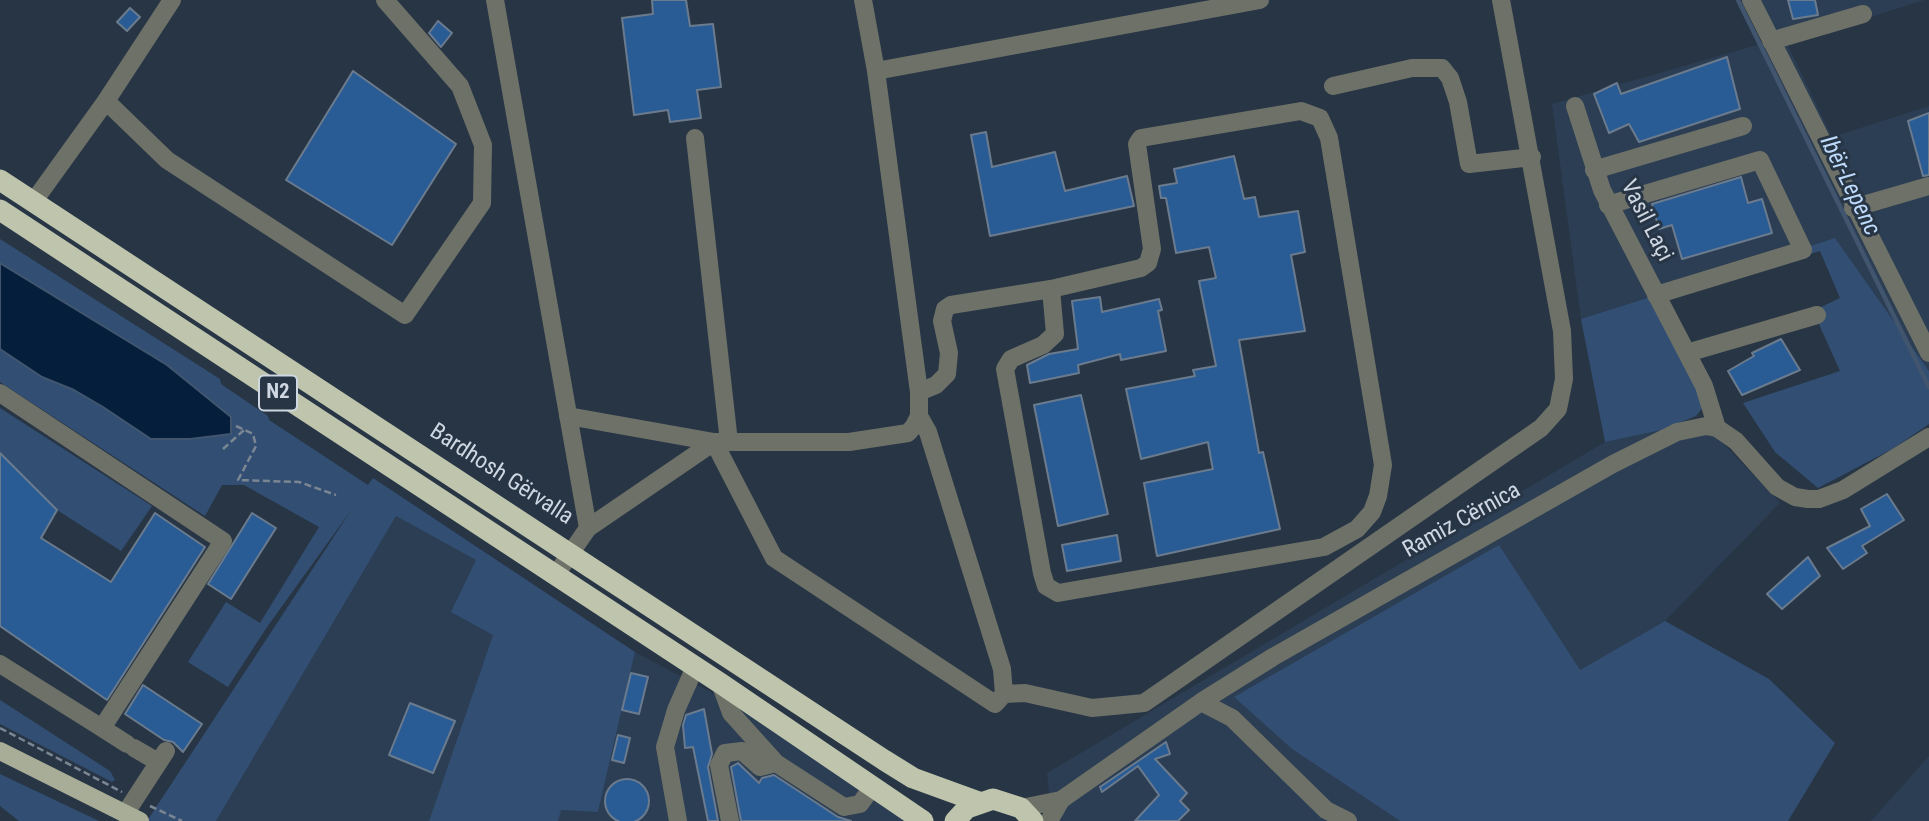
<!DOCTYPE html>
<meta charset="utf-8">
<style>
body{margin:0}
canvas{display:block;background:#273545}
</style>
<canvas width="1929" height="821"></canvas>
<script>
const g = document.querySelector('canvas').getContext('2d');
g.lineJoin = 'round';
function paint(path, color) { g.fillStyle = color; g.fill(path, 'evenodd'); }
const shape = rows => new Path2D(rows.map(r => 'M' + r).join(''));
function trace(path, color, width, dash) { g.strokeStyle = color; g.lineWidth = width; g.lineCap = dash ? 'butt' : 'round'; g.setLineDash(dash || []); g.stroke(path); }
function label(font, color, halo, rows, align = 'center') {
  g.font = font + ' "Roboto Condensed",sans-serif'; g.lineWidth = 6; g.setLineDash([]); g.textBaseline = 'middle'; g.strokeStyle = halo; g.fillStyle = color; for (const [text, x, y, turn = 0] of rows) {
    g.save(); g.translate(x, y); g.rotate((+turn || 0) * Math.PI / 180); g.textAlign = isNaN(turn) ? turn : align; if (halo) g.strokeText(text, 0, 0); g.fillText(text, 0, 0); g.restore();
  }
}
paint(shape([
 [1743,0,1924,0,1787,44,1832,137,1929,106,1929,371,1835,238,1581,319,1552,104,1764,43],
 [1702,421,1780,503,1665,621,1580,670,1234,697,1292,749,1400,821,1052,821,1047,773,1605,442],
 [396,516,476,560,493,635,429,821,216,821],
 [635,652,729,702,907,821,558,821,560,810,598,812],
 [1929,756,1929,821,1871,821]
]), '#2c3e53');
paint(shape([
 [1835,238,1929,371,1929,424,1894,448,1818,488,1775,452,1743,403,1840,371,1813,311,1840,298,1820,251,1674,297,1659,305,1708,401,1696,416,1661,430,1605,442,1581,319],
 [0,239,220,379,221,384,268,416,269,420,368,485,373,478,635,652,598,812,561,810,558,821,429,821,493,635,451,612,476,560,396,516,216,821,147,821,352,509,267,627,228,687,188,662,226,602,260,623,319,527,244,485,222,485,205,516,0,382],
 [0,408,152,506,121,551,57,510,0,453],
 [1499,545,1580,670,1665,621,1769,679,1835,743,1788,821,1400,821,1292,749,1234,697],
 [0,700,110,771,115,780,112,782,0,724],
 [0,774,99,821,19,821,0,806]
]), '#324f73');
const water = shape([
 [0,263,167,365,231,417,231,434,190,439,151,439,103,407,74,390,42,377,0,349,0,263]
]);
paint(water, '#041e3c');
trace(water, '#41566e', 2);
trace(shape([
 [1738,0,1929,387]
]), '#41566e', 4.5);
const building = shape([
 [652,0,686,0,690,26,713,24,721,87,697,90,701,118,670,122,668,110,634,115,622,18,653,14,652,0],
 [1788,0,1815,0,1818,15,1793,19,1788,0],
 [130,8,140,17,127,31,117,22,130,8],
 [438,21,452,33,441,47,429,33,438,21],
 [1727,57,1740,109,1639,142,1629,124,1609,133,1594,94,1617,83,1621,94,1727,57],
 [353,71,456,144,392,245,286,180,353,71],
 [1929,113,1929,175,1923,176,1908,121,1929,113],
 [986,132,992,167,1055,152,1065,191,1127,176,1134,206,990,236,971,135,986,132],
 [1234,156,1244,199,1255,197,1259,217,1298,211,1305,252,1291,255,1305,331,1239,340,1259,453,1263,452,1280,529,1157,556,1144,483,1213,469,1212,465,1208,442,1141,459,1126,389,1195,376,1193,370,1216,366,1199,281,1216,278,1209,247,1176,253,1166,198,1161,198,1159,186,1177,183,1174,169,1234,156],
 [1741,177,1748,203,1762,199,1772,233,1682,259,1672,225,1659,229,1652,204,1741,177],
 [1100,297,1102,312,1159,299,1162,310,1158,311,1166,351,1121,360,1120,354,1078,365,1079,373,1030,383,1027,365,1049,354,1078,349,1072,301,1100,297],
 [1781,339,1800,370,1742,395,1728,371,1754,356,1752,353,1781,339],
 [1081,395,1108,514,1058,526,1034,405,1081,395],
 [0,453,57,510,41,538,111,582,155,513,205,547,107,700,0,626,0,453],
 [1887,494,1904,520,1862,546,1867,553,1843,569,1827,548,1870,526,1861,509,1887,494],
 [252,513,276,528,231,599,208,584,252,513],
 [1117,535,1121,561,1067,571,1062,545,1117,535],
 [1808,557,1820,576,1782,609,1767,594,1808,557],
 [631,673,648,677,639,714,622,710,631,673],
 [143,685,202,724,183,752,173,742,164,740,125,714,143,685],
 [410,703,455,721,433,773,389,755,410,703],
 [704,709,712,754,708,767,718,821,708,821,693,747,685,748,683,725,686,715,704,709],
 [618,735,630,738,624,763,612,760,618,735],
 [1166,742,1170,754,1155,759,1187,793,1180,801,1189,810,1178,821,1135,821,1159,795,1138,766,1102,792,1100,787,1166,742],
 [738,763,759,783,762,778,774,775,838,817,851,821,741,821,731,767,738,763],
 '605 801a22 22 0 1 1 44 0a22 22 0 1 1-44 0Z'
]);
paint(building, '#295b95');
trace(building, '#6b7b8e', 2);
trace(shape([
 [236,426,253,434,256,446,238,480,299,482,336,495],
 [223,449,244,430],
 [0,728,122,792],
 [150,806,182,821]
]), '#7b8693', 2.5, [7, 3.5]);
trace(shape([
 [495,0,588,528],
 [1751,0,1929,353],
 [1771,41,1863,14],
 [876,71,1260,0],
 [1333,86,1412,68,1442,68,1450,78,1458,102,1469,164,1532,157],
 [106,101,167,160,405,315,482,203,483,145,460,86,385,0],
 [1575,106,1602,190,1704,386,1717,428],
 [695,138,729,442],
 [1594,170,1743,126],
 [34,201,106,101,172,0],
 [1608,205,1760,160,1803,250,1656,295],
 [1853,208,1929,186],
 [1687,353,1817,315],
 [919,392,936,385,947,374,949,353,942,321,945,309,951,305,1051,289,1055,334,1043,345,1011,359,1005,369,1042,573,1046,586,1058,593,1324,547,1357,529,1372,512,1378,496,1383,465,1329,138,1320,118,1301,111,1141,138,1137,144,1152,249,1148,263,1141,268,1051,289],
 [0,393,223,541,102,728,0,664],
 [568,416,714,442,849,442,908,433,914,426,919,416,919,392,876,71,863,0],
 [919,416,928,432,1002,669,1004,694],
 [714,442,774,558,995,704,1004,694,1025,693,1092,708,1144,703,1541,428,1558,409,1564,379,1562,331,1501,0],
 [555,576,588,528,714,442],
 [720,683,731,713,776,763,844,807,860,804,873,786],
 [1201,702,1232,718,1326,810,1348,821],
 [102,728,127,744],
 [134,748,158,762],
 [1021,808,1061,800,1201,702,1273,657,1613,464,1677,432,1706,426,1717,428,1736,441,1777,487,1795,497,1808,499,1819,499,1843,490,1929,437],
 [125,814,166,751],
 [678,821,665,747,676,710,695,667],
 [730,821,719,765,725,753,742,751,760,767,776,763],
 [1049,821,1061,800]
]), '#6e7167', 18);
trace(shape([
 [0,751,140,821]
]), '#a8ad98', 18);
trace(shape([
 [0,180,884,760,913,778,979,802],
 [0,210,720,683,923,821],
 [955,821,967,808,993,799,1021,808,1033,821]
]), '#bfc5ac', 21);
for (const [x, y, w] of [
 [278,393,38]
]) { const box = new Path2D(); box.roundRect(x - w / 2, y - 17.5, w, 35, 5); g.fillStyle = '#273545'; g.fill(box); trace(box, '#cfd8e2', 2); }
label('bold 21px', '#cfd8e2', null, [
 ["N2",278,393]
]);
label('23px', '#cfd8e2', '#273545', [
 ["Vasil Laçi",1646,221,63],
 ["Bardhosh Gërvalla",501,475,33],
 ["Ramiz Cërnica",1462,521,-29]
]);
label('italic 24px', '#bfdbfc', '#273545', [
 ["Ibër-Lepenc",1849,186,64]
]);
</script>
